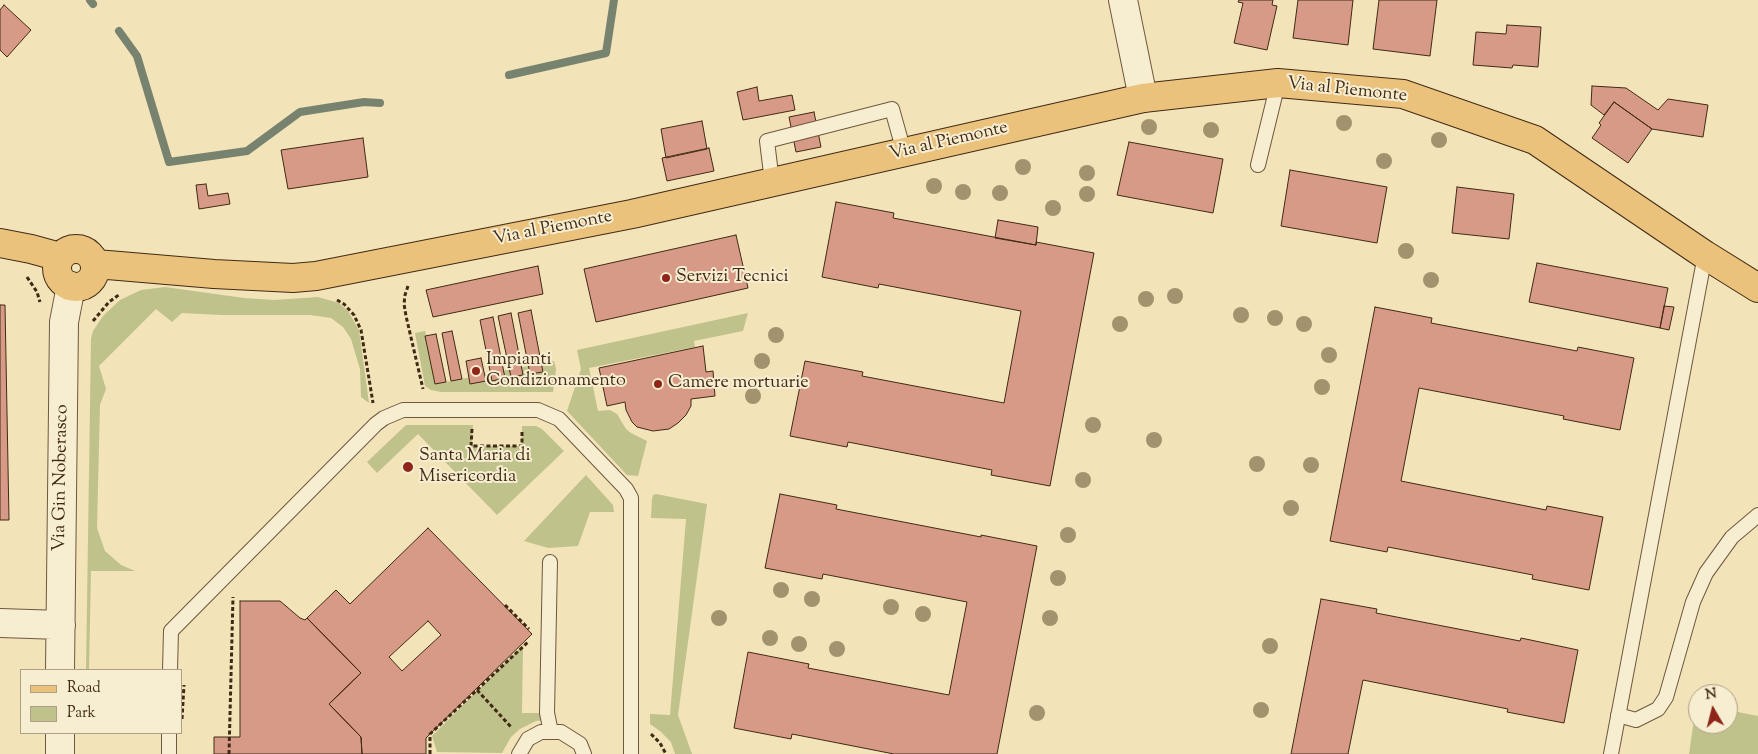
<!DOCTYPE html>
<style>
body{margin:0}
#map{position:relative;width:1758px;height:754px;overflow:hidden;background:#f3e3b8;font-family:"Sorts Mill Goudy",serif}
canvas{display:block}
.legend{position:absolute;left:20px;top:669px;width:162px;height:65px;box-sizing:border-box;background:#f7edd1;border:1px solid #ae9f86;margin:0;padding:6px 9px;list-style:none;font-size:15px;color:#412a15}
.legend li{display:flex;align-items:center;gap:10px;height:25px}
.legend b{width:25px;border:1px solid #ae9f86}
.north{position:absolute;left:1688px;top:684px;width:50px;height:50px;box-sizing:border-box;background:#f7edd1;border:1px solid #ae9f86;border-radius:50%;rotate:352deg;font-size:14px;font-weight:700;line-height:20px;text-align:center;color:#412a15}
.north::after{content:'';display:block;margin:auto;width:18px;height:22px;background:#8f2418;clip-path:polygon(50% 0,100% 100%,50% 72%,0 100%)}
</style>
<div id="map">
<canvas width="1758" height="754"></canvas>
<ul class="legend">
<li><b style="height:6px;background:#eac27c"></b>Road</li>
<li><b style="height:14px;background:#c0c28b"></b>Park</li>
</ul>
<div class="north">N</div>
</div>
<script>
const g = document.querySelector('canvas').getContext('2d');
g.lineJoin = 'round';
function paint(path, color) { g.fillStyle = color; g.fill(path, 'evenodd'); }
const shape = rows => new Path2D(rows.map(r => 'M' + r).join(''));
function trace(path, color, width, dash) { g.strokeStyle = color; g.lineWidth = width; g.lineCap = dash ? 'butt' : 'round'; g.setLineDash(dash || []); g.stroke(path); }
function label(font, color, halo, rows, align = 'center') {
  g.font = font + ' "Sorts Mill Goudy",serif'; g.lineWidth = 4; g.setLineDash([]); g.textBaseline = 'middle'; g.strokeStyle = halo; g.fillStyle = color; for (const [text, x, y, turn = 0] of rows) {
    g.save(); g.translate(x, y); g.rotate((+turn || 0) * Math.PI / 180); g.textAlign = isNaN(turn) ? turn : align; if (halo) g.strokeText(text, 0, 0); g.fillText(text, 0, 0); g.restore();
  }
}
paint(shape([
 [165,287,244,298,274,300,318,297,339,303,348,311,359,330,369,403,361,397,360,369,351,339,343,327,331,318,310,315,222,315,182,313,172,322,156,309,99,366,106,389,100,405,97,528,105,551,121,565,135,571,91,571,89,670,86,670,91,339,93,331,103,316,120,300,141,290],
 [748,313,743,331,694,341,695,347,589,368,598,411,610,410,617,414,626,429,631,433,647,441,638,476,627,475,567,411,581,369,577,350],
 [425,331,435,384,554,361,556,369,553,392,441,392,431,390,425,386,415,333],
 [406,425,473,425,472,446,522,446,522,426,536,426,542,429,564,451,497,515,418,434,377,473,367,462],
 [586,475,613,505,614,512,590,512,578,546,548,548,524,541],
 [656,494,707,504,678,715,692,754,675,754,671,742,660,731,650,724,650,714,670,715,686,519,651,518,652,499,653,495],
 [523,645,522,713,547,713,547,720,536,721,520,729,511,737,502,753,437,752,432,736],
 [1696,705,1698,705,1698,724,1728,724,1728,710,1758,716,1758,754,1689,754]
]), '#c0c28b');
trace(shape([
 [90,0,93,4],
 [119,31,137,56,169,162,247,151,300,112,364,102,380,103],
 [509,75,606,53,614,0]
]), '#78836f', 8);
const building = shape([
 [1239,0,1273,0,1272,5,1277,6,1267,50,1234,43,1243,3,1238,2,1239,0],
 [1298,0,1353,0,1348,45,1293,38,1298,0],
 [1379,0,1437,0,1430,56,1373,49,1379,0],
 [4,5,31,30,7,57,0,50,0,10,4,5],
 [1507,25,1541,27,1538,67,1513,65,1512,68,1473,65,1476,32,1506,34,1507,25],
 [1592,86,1626,88,1658,110,1668,99,1708,105,1703,137,1652,129,1614,102,1604,115,1591,105,1592,86],
 [757,87,759,101,792,95,795,110,743,120,737,92,757,87],
 [1614,102,1652,129,1628,163,1592,138,1601,125,1599,123,1614,102],
 [814,112,821,147,796,152,789,117,814,112],
 [702,121,707,149,666,158,661,129,702,121],
 [363,138,368,177,288,189,281,150,363,138],
 [1129,142,1223,159,1213,213,1117,195,1129,142],
 [709,148,714,171,667,181,662,158,709,148],
 [1290,170,1387,187,1377,243,1281,226,1290,170],
 [206,184,208,196,228,193,230,204,199,209,196,185,206,184],
 [1457,187,1514,194,1509,239,1452,233,1457,187],
 [836,202,894,213,893,218,1036,245,1036,242,1094,253,1050,486,991,475,992,470,848,442,847,447,790,436,805,361,863,372,862,376,1004,403,1021,311,879,284,878,288,822,277,836,202],
 [998,220,1038,227,1036,245,995,238,998,220],
 [736,235,748,288,596,322,584,269,736,235],
 [1537,263,1668,288,1660,328,1529,302,1537,263],
 [538,266,543,294,433,317,426,290,538,266],
 [0,305,5,305,9,520,0,520,0,305],
 [1664,306,1674,307,1669,330,1660,328,1664,306],
 [1375,307,1432,318,1431,323,1577,351,1578,347,1634,358,1620,430,1563,419,1564,416,1419,388,1401,481,1546,510,1547,506,1603,517,1589,590,1532,579,1533,575,1388,547,1387,552,1330,541,1375,307],
 [531,310,543,372,530,374,518,313,531,310],
 [511,313,523,375,511,377,498,316,511,313],
 [493,317,505,378,492,381,480,320,493,317],
 [452,331,462,379,451,381,442,333,452,331],
 [436,334,446,382,435,384,425,336,436,334],
 [703,346,706,372,713,371,715,396,691,399,691,406,686,415,678,423,669,429,653,431,637,427,632,422,626,410,625,402,607,406,599,368,703,346],
 [481,358,486,381,470,384,466,361,481,358],
 [780,494,837,505,836,509,981,537,981,535,1037,546,997,754,894,754,792,734,791,739,734,728,748,652,809,664,808,668,949,695,967,602,823,574,822,579,765,568,780,494],
 [428,528,532,634,426,738,426,754,362,754,361,737,329,704,361,673,307,618,336,590,350,604,428,528],
 [428,621,441,635,402,671,389,657,428,621],
 [1321,599,1377,609,1376,613,1520,641,1521,638,1578,650,1564,723,1507,712,1508,709,1363,680,1348,754,1291,754,1321,599],
 [240,601,280,601,300,618,305,620,309,616,307,618,361,673,329,704,361,737,362,754,214,754,214,737,240,737,240,601]
]);
paint(building, '#d79a86');
trace(building, '#412a15', 1);
const service = shape([
 [1258,165,1278,83],
 [772,182,767,141,892,109,904,152],
 [550,562,547,713,551,732],
 [170,670,171,631,376,424,384,418,403,410,538,410,559,419,626,489,631,498,631,754],
 [1618,715,1636,720,1658,709,1666,697,1693,602,1706,573,1732,537,1758,515],
 [169,754,169,733],
 [519,754,528,739,541,732,561,732,580,744,584,754],
 [1611,754,1705,255]
]);
const minor = shape([
 [1123,0,1143,98],
 [0,623,61,625],
 [60,670,64,322,71,286],
 [60,754,60,733]
]);
const primary = shape([
 [0,243,31,249,60,257],
 '57 268a19 19 0 1 1 38 0a19 19 0 1 1-38 0Z',
 [96,264,214,274,293,278,316,276,632,214,1143,98,1278,83,1403,94,1535,140,1705,255,1758,288]
]);
trace(service, '#6e583e', 16);
trace(minor, '#6e583e', 30);
trace(primary, '#412a15', 30);
trace(shape([
 [27,277,37,292,40,302],
 [408,286,405,295,404,304,406,316,423,389],
 [337,300,344,304,354,315,361,330,373,403],
 [93,321,109,302,120,294],
 [472,429,471,446,522,446,522,430],
 [505,605,529,629],
 [477,690,512,728],
 [182,719,184,685],
 [651,734,660,743,666,754],
 [229,754,233,597],
 [430,754,430,734,528,642]
]), '#412a15', 3, [4, 2.5]);
trace(service, '#f7edd1', 14);
trace(minor, '#f7edd1', 28);
trace(primary, '#eac27c', 28);
g.fillStyle = '#a3926e';
for (const [x, y] of [
 [1344,123],
 [1149,127],
 [1211,130],
 [1439,140],
 [1384,161],
 [1023,167],
 [1087,173],
 [934,186],
 [963,192],
 [1000,193],
 [1087,194],
 [1053,208],
 [1406,251],
 [1431,280],
 [1175,296],
 [1146,299],
 [1241,315],
 [1275,318],
 [1120,324],
 [1304,324],
 [776,335],
 [1329,355],
 [762,361],
 [1322,387],
 [753,396],
 [1093,425],
 [1154,440],
 [1257,464],
 [1311,465],
 [1083,480],
 [1291,508],
 [1068,535],
 [1058,578],
 [781,590],
 [812,599],
 [891,607],
 [923,614],
 [719,618],
 [1050,618],
 [770,638],
 [799,644],
 [1270,646],
 [837,649],
 [1261,710],
 [1037,713]
]) { g.beginPath(); g.arc(x, y, 8, 0, 2 * Math.PI); g.fill(); }
for (const [x, y, r, color] of [
 [666,278,5,"#8f2418"],
 [476,371,5,"#8f2418"],
 [658,384,5,"#8f2418"],
 [408,467,6,"#8f2418"]
]) { const dot = new Path2D(); dot.arc(x, y, r, 0, 2 * Math.PI); g.fillStyle = color; g.fill(dot); trace(dot, '#f7edd1', 2); }
label('18px', '#412a15', '#f7edd1', [
 ["Via al Piemonte",1347,91,6],
 ["Via al Piemonte",949,142,-13],
 ["Via al Piemonte",553,229,-11],
 ["Via Gin Noberasco",62,478,-89]
]);
label('18px', '#412a15', '#f7edd1', [
 ["Servizi Tecnici",676,278],
 ["Impianti",486,361],
 ["Condizionamento",486,382],
 ["Camere mortuarie",668,384],
 ["Santa Maria di",419,457],
 ["Misericordia",419,478]
], 'left');
</script>
